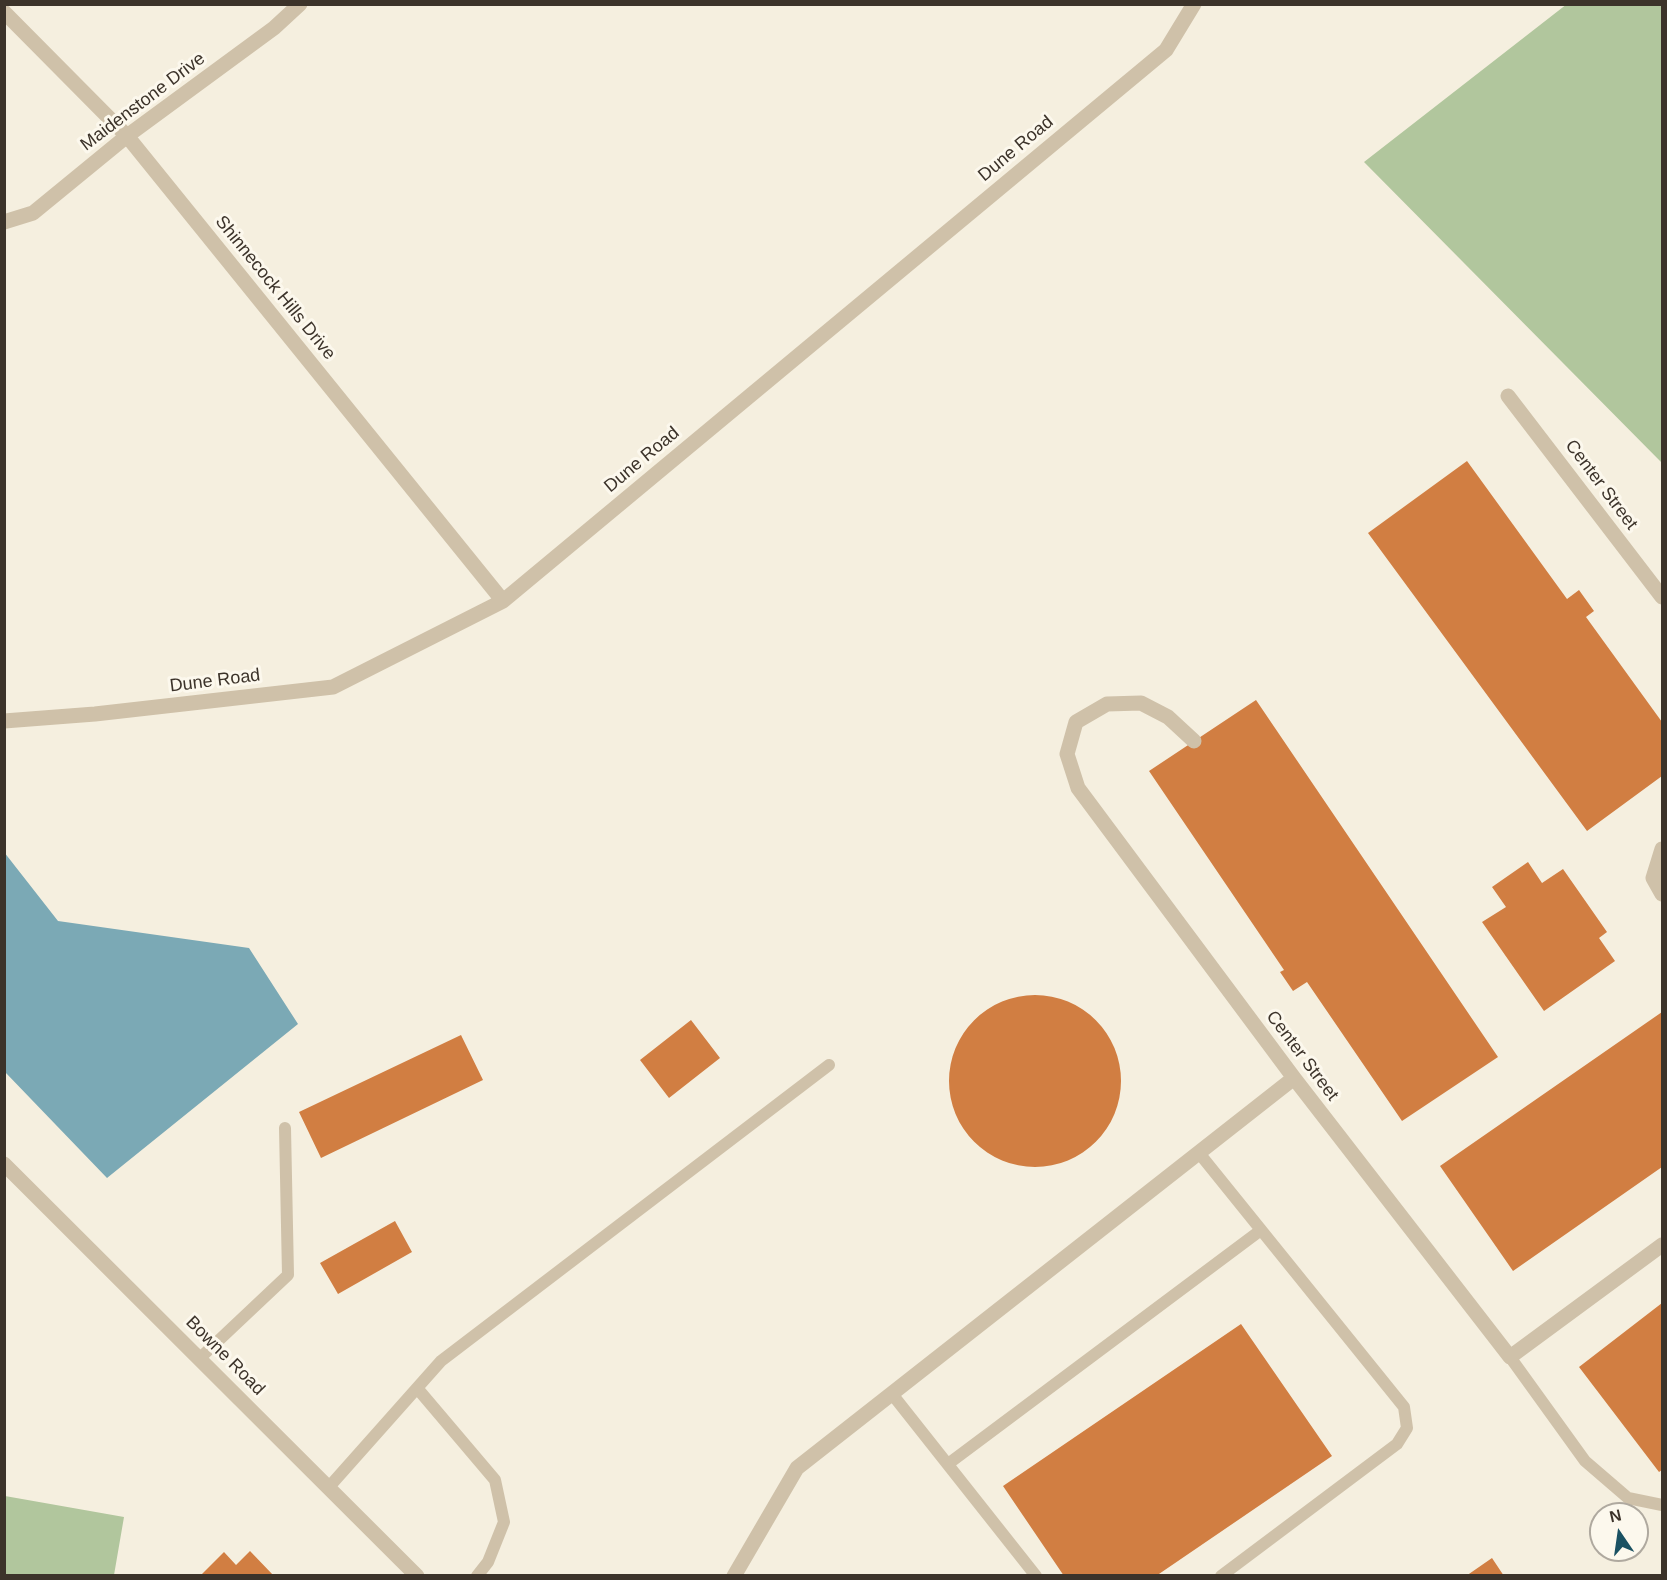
<!DOCTYPE html>
<style>
body{margin:0}
#map{position:relative;width:1667px;height:1580px;overflow:hidden;background:#f5efdf;font-family:Arial,sans-serif}
canvas{display:block}
.frame{position:absolute;inset:0;border:6px solid #3c332a;pointer-events:none}
.north{position:absolute;left:1589px;top:1502px;width:60px;height:60px;box-sizing:border-box;background:#fcf8ed;border:2px solid #afa99f;border-radius:50%;rotate:347deg;font-size:16px;font-weight:700;line-height:24px;text-align:center;color:#3c332a}
.north::after{content:'';display:block;margin:auto;width:21px;height:27px;background:#1a5162;clip-path:polygon(50% 0,100% 100%,50% 72%,0 100%)}
</style>
<div id="map">
<canvas width="1667" height="1580"></canvas>
<div class="frame"></div>
<div class="north">N</div>
</div>
<script>
const g = document.querySelector('canvas').getContext('2d');
g.lineJoin = 'round';
function paint(path, color) { g.fillStyle = color; g.fill(path, 'evenodd'); }
const shape = rows => new Path2D(rows.map(r => 'M' + r).join(''));
function trace(path, color, width, dash) { g.strokeStyle = color; g.lineWidth = width; g.lineCap = dash ? 'butt' : 'round'; g.setLineDash(dash || []); g.stroke(path); }
function label(font, color, halo, rows, align = 'center') {
  g.font = font + ' Arial,sans-serif'; g.lineWidth = 6; g.setLineDash([]); g.textBaseline = 'middle'; g.strokeStyle = halo; g.fillStyle = color; for (const [text, x, y, turn = 0] of rows) {
    g.save(); g.translate(x, y); g.rotate((+turn || 0) * Math.PI / 180); g.textAlign = isNaN(turn) ? turn : align; if (halo) g.strokeText(text, 0, 0); g.fillText(text, 0, 0); g.restore();
  }
}
paint(shape([
 [1567,4,1662,5,1662,463,1364,162],
 [5,1496,124,1517,114,1575,5,1575]
]), '#b1c69d');
paint(shape([
 [4,852,58,921,249,948,298,1024,107,1178,5,1072]
]), '#7ba9b5');
paint(shape([
 [1467,461,1567,599,1579,590,1594,611,1586,617,1662,722,1662,776,1587,831,1368,533],
 [1256,700,1498,1057,1402,1121,1307,982,1293,991,1280,972,1284,970,1149,771],
 [1528,862,1542,883,1563,869,1607,932,1599,938,1615,961,1544,1011,1482,922,1506,907,1492,887],
 '949 1081a86 86 0 1 1 172 0a86 86 0 1 1-172 0Z',
 [1662,1012,1662,1167,1513,1271,1440,1166],
 [691,1020,720,1058,669,1098,640,1060],
 [461,1035,483,1080,321,1158,299,1112],
 [395,1221,412,1252,338,1294,320,1263],
 [1662,1303,1662,1470,1659,1472,1579,1367],
 [1241,1324,1332,1456,1156,1576,1064,1576,1003,1486],
 [250,1551,274,1576,200,1576,224,1552,236,1565],
 [1492,1558,1504,1576,1466,1576]
]), '#d17e42');
trace(shape([
 [1199,1153,1404,1407,1407,1428,1397,1444,1221,1576],
 [1510,1357,1585,1461,1628,1498,1662,1505],
 [200,1358,288,1275,285,1128],
 [417,1388,495,1480,504,1522,488,1562,477,1576],
 [892,1394,1036,1576],
 [948,1464,1261,1230],
 [329,1487,441,1361,829,1065]
]), '#cfc1a9', 12);
trace(shape([
 [4,12,127,136,503,601],
 [4,222,33,213,127,136,274,28,300,4],
 [1508,396,1662,597],
 [4,721,95,714,333,687,503,601,1166,50,1194,4],
 [1194,741,1168,717,1141,703,1107,704,1076,722,1067,754,1078,788,1294,1078,1510,1357,1662,1245],
 [1662,849,1653,878,1662,894],
 [734,1576,797,1468,1294,1078]
]), '#cfc1a9', 15);
trace(shape([
 [4,1164,417,1576]
]), '#cfc1a9', 15);
label('18px', '#3c332a', '#fcf8ed', [
 ["Maidenstone Drive",143,102,-37],
 ["Dune Road",1016,149,-40],
 ["Shinnecock Hills Drive",275,288,51],
 ["Dune Road",642,460,-40],
 ["Center Street",1601,485,53],
 ["Dune Road",215,681,-7],
 ["Center Street",1302,1056,53],
 ["Bowne Road",225,1356,45]
]);
</script>
